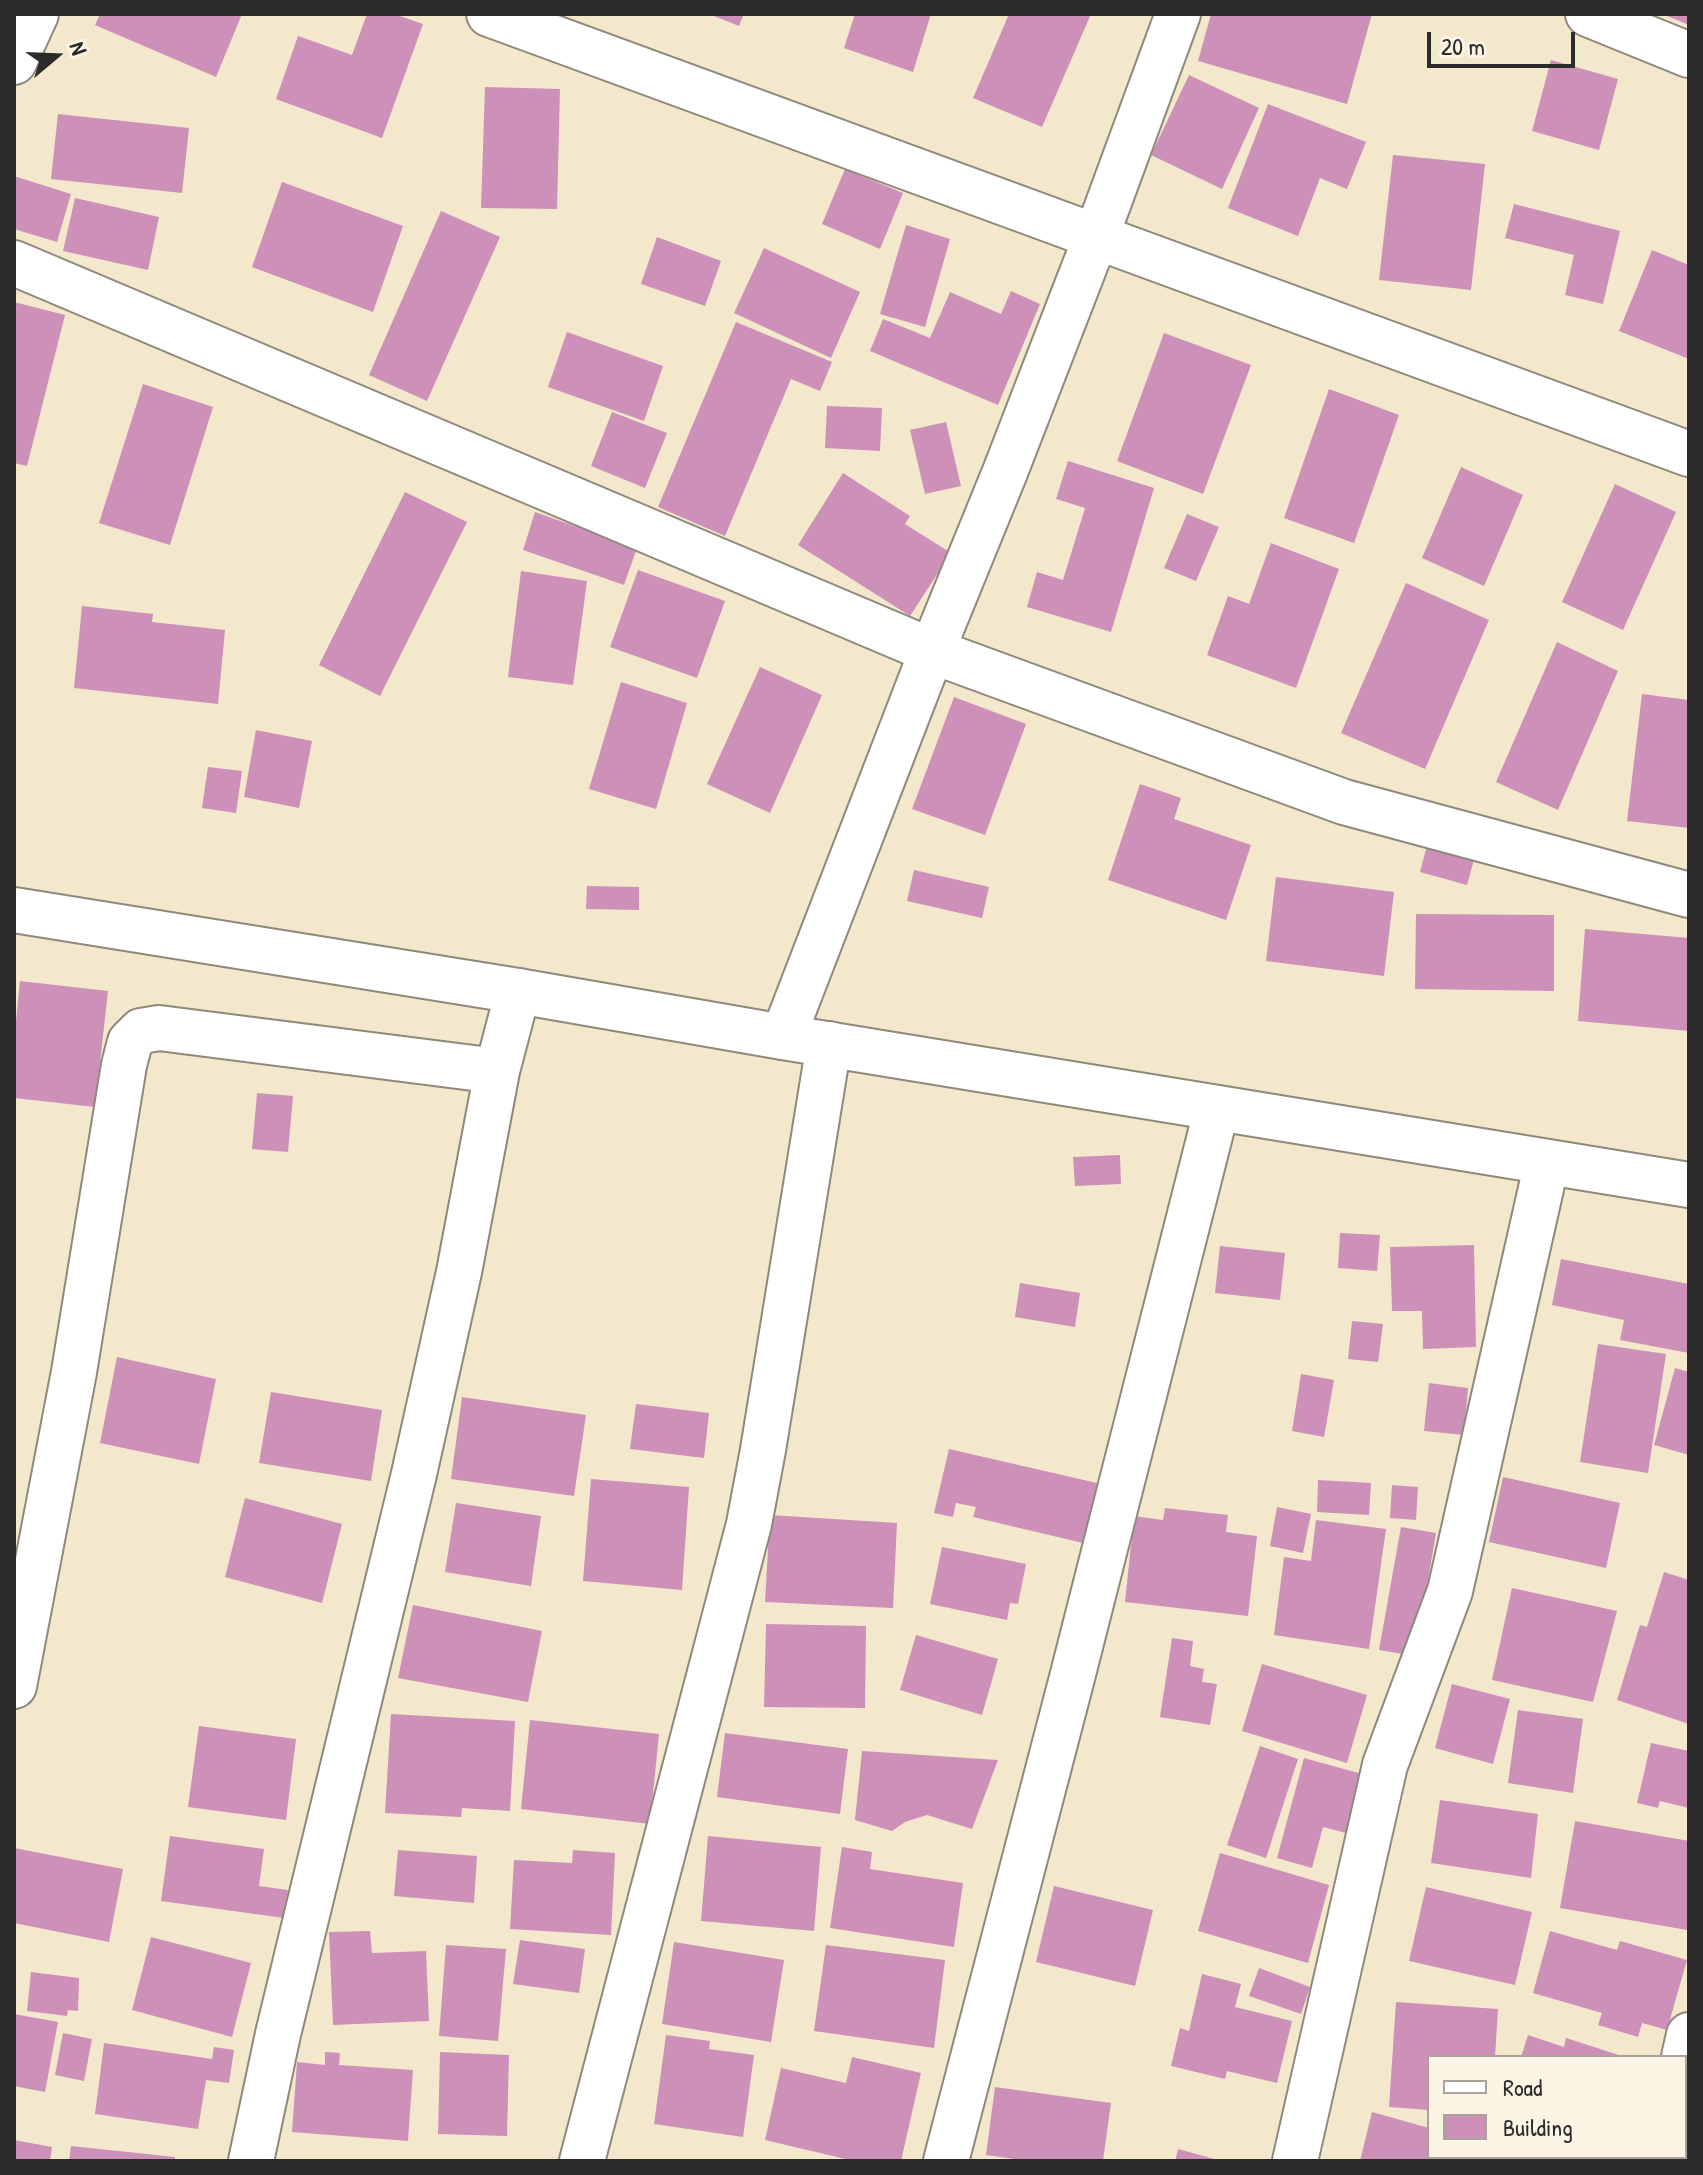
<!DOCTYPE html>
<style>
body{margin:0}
#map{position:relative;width:1703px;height:2175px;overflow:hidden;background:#f3e7cc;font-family:"Patrick Hand",sans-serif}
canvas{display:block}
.frame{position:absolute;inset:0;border:16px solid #2b2b2b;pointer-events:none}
.legend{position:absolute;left:1427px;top:2055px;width:260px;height:104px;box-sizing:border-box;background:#fcf5e5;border:2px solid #a8a49b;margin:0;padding:10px 14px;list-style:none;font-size:24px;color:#2b2b2b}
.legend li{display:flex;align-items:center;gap:16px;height:40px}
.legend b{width:40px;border:2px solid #a8a49b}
.north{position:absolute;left:16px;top:16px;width:80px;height:80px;-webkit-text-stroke:6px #fcf5e5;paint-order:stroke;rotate:71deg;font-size:22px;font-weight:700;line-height:32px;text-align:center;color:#2b2b2b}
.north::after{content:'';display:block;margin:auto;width:28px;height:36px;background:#2b2b2b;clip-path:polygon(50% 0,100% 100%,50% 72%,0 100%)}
.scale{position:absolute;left:1427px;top:32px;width:148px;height:36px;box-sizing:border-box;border:4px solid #2b2b2b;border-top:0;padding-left:10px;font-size:24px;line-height:28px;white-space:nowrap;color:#2b2b2b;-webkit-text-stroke:6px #fcf5e5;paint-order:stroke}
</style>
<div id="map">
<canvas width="1703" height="2175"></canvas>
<div class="frame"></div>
<ul class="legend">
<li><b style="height:10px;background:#fff"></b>Road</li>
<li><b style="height:22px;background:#cd91b9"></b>Building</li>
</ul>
<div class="north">N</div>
<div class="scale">20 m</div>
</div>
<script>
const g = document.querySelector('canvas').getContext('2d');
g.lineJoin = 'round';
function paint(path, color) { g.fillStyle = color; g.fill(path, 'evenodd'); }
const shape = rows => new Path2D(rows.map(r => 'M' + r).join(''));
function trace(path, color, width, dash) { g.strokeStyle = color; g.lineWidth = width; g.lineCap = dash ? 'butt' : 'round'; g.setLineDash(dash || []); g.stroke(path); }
paint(shape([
 [100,14,242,14,216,77,95,25],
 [367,14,394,14,423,24,382,138,276,99,298,36,352,55],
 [709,14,744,14,739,26],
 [855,14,931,14,913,72,844,48],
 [1009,14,1091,14,1042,127,973,98],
 [1211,14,1372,14,1347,104,1198,61],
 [1662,14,1689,14,1689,25],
 [1551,60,1618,79,1599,150,1532,131],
 [1189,75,1259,108,1222,189,1151,155],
 [485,87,560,89,557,209,481,208],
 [1268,104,1366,142,1347,189,1320,178,1298,236,1228,208],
 [58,114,189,128,182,193,51,179],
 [1393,155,1485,164,1471,290,1379,280],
 [845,169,903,193,880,249,822,224],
 [14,176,71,194,57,242,14,229],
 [282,182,403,226,373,312,252,267],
 [75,198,159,217,148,270,63,251],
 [1514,204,1620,231,1603,304,1565,295,1574,255,1505,238],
 [441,211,500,237,427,401,369,375],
 [906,225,950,239,925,327,880,314],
 [657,237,721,261,705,306,641,284],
 [764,248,860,292,831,358,734,313],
 [1652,250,1689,265,1689,359,1619,331],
 [1011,291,1040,304,998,405,870,351,883,319,930,338,950,292,1001,314],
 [14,302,65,315,27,466,14,463],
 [736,322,832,362,820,391,791,379,725,536,658,507],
 [567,332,663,366,644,421,548,387],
 [1164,333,1251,365,1203,494,1117,461],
 [143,384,213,407,170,545,99,523],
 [1329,389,1399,415,1354,543,1284,518],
 [827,406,882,408,880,451,825,448],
 [612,412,667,433,645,488,591,466],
 [946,422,961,486,925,494,910,430],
 [1068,461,1154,488,1111,632,1027,607,1037,572,1063,580,1085,508,1056,499],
 [1461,467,1523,495,1484,586,1422,558],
 [843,473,910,516,905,524,951,553,910,616,798,545],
 [1615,484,1676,512,1623,630,1562,602],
 [405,492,467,522,380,696,319,665],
 [535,512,637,548,624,585,523,550],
 [1187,514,1219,527,1196,581,1164,568],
 [1271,543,1339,569,1296,688,1207,655,1228,596,1249,604],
 [638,570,725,601,697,678,610,647],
 [521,571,587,581,573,685,508,677],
 [1406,583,1489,620,1425,769,1341,733],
 [82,606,153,614,152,622,225,630,218,704,74,688],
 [1557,642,1618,671,1558,810,1496,782],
 [760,667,822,695,770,813,707,784],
 [621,682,687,703,656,809,589,789],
 [1642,694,1689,700,1689,828,1627,821],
 [954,697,1026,724,985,835,912,809],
 [256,730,312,741,299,808,244,797],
 [208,767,242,771,236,813,202,808],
 [1140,784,1181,798,1174,819,1251,845,1226,920,1108,880],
 [1428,842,1475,856,1467,885,1420,872],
 [914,870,989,887,982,918,907,901],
 [1276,877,1394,892,1384,976,1266,961],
 [587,886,639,887,639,910,586,909],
 [1416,914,1554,915,1554,991,1415,989],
 [1585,929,1689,938,1689,1031,1578,1021],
 [20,981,108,991,95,1107,14,1098,14,1041],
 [257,1093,293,1096,288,1152,252,1149],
 [1120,1155,1121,1184,1075,1186,1073,1157],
 [1340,1233,1380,1235,1377,1271,1338,1268],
 [1474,1245,1476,1347,1423,1349,1422,1311,1392,1311,1390,1247],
 [1220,1246,1285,1253,1280,1300,1215,1293],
 [1561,1259,1689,1284,1689,1353,1620,1340,1624,1320,1552,1305],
 [1020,1283,1080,1293,1075,1327,1015,1317],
 [1352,1321,1383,1324,1378,1362,1348,1359],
 [1598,1344,1666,1354,1648,1473,1580,1462],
 [117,1357,216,1379,199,1464,100,1443],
 [1675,1368,1689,1372,1689,1455,1654,1445],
 [1301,1374,1334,1380,1324,1437,1292,1431],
 [1429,1383,1468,1388,1464,1435,1424,1431],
 [271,1392,382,1410,371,1481,259,1463],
 [462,1397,586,1415,574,1496,451,1479],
 [636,1404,709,1413,704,1458,630,1449],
 [949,1449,1097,1483,1083,1543,973,1517,976,1507,956,1503,953,1517,934,1513],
 [1503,1477,1620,1503,1606,1568,1489,1542],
 [591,1479,689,1487,682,1590,583,1581],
 [1318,1480,1371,1483,1369,1515,1317,1512],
 [1392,1485,1418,1487,1416,1520,1390,1518],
 [245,1498,342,1524,322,1603,225,1577],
 [456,1503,541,1516,531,1586,445,1572],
 [1277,1507,1311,1514,1303,1553,1270,1546],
 [1165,1508,1228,1515,1226,1532,1257,1536,1248,1616,1125,1602,1134,1516,1163,1520],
 [770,1515,897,1523,893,1608,765,1602],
 [1316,1520,1386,1529,1369,1649,1274,1635,1284,1557,1311,1561],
 [1401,1527,1436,1533,1415,1656,1379,1650],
 [942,1547,1026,1564,1018,1604,1010,1603,1007,1620,930,1604],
 [1664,1572,1689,1580,1689,1724,1617,1700,1640,1625,1647,1627],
 [1512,1588,1617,1611,1593,1702,1492,1680],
 [413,1605,542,1631,528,1702,398,1678],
 [766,1624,866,1626,865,1708,764,1707],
 [916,1635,998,1659,982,1715,900,1690],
 [1172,1638,1193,1641,1190,1666,1204,1669,1202,1682,1217,1684,1210,1725,1160,1717],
 [1262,1664,1367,1695,1347,1763,1242,1731],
 [1452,1684,1510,1699,1493,1764,1435,1748],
 [1518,1710,1583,1719,1573,1793,1508,1783],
 [391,1714,515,1721,510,1811,462,1808,461,1817,385,1813],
 [530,1720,659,1734,650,1824,521,1809],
 [199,1726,296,1739,286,1820,188,1807],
 [725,1733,848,1749,840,1814,717,1797],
 [1651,1743,1689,1751,1689,1808,1660,1801,1658,1808,1637,1803],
 [1260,1746,1298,1759,1266,1858,1227,1845],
 [862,1751,998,1760,972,1829,927,1815,905,1822,892,1831,855,1820],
 [1304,1758,1362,1774,1346,1833,1323,1827,1312,1868,1277,1858],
 [1440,1800,1538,1814,1531,1878,1431,1863],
 [1575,1821,1689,1841,1689,1919,1687,1930,1560,1908],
 [170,1836,264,1849,259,1886,288,1890,284,1918,161,1901],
 [708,1836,821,1847,814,1931,701,1921],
 [842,1847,872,1852,870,1869,963,1883,954,1947,830,1928],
 [14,1848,123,1869,109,1942,14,1923],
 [398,1850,477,1856,474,1903,394,1896],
 [573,1850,615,1853,611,1935,510,1929,514,1860,572,1863],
 [1220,1853,1329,1885,1308,1963,1198,1931],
 [1054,1886,1153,1910,1135,1986,1036,1962],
 [1426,1887,1532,1912,1515,1985,1409,1961],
 [370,1931,372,1953,426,1951,429,2021,333,2025,329,1932],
 [1550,1931,1617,1950,1620,1941,1687,1960,1667,2030,1642,2023,1638,2037,1598,2025,1602,2013,1533,1993],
 [151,1937,251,1963,232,2037,132,2010],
 [520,1940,585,1949,579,1993,513,1984],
 [674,1942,784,1960,771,2042,662,2024],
 [446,1945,506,1949,498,2041,439,2036],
 [826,1945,945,1960,934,2048,814,2031],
 [1259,1968,1310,1987,1301,2014,1249,1996],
 [31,1972,79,1978,78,2011,68,2010,67,2016,27,2011],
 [1202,1974,1241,1984,1235,2007,1292,2021,1277,2083,1227,2071,1225,2079,1171,2066,1180,2028,1189,2031],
 [1396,2002,1498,2009,1495,2057,1429,2057,1429,2110,1389,2107],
 [14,2014,58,2022,45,2092,14,2086],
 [63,2033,92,2039,84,2081,55,2075],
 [666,2035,710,2041,709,2049,754,2055,743,2137,654,2124],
 [1528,2035,1564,2047,1566,2038,1625,2057,1521,2057],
 [104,2043,212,2059,214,2047,234,2050,229,2083,206,2080,198,2129,95,2114],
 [325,2052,340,2053,339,2065,413,2070,408,2141,292,2132,297,2062,325,2065],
 [440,2052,509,2055,507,2136,438,2134],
 [852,2057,921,2073,901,2161,854,2161,765,2140,781,2068,846,2083],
 [995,2087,1111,2103,1103,2161,1028,2161,986,2155],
 [1372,2112,1429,2128,1429,2157,1467,2157,1466,2161,1360,2161],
 [14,2140,52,2147,50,2161,14,2161],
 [71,2146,175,2157,175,2161,69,2161],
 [1178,2149,1218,2160,1217,2161,1175,2161]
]), '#cd91b9');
const minor = shape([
 [489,14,1689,454],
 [1588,14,1689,55],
 [14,62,36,14],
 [14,263,932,651,1344,802,1689,895],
 [783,1037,932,651,1005,472,1096,237,1178,14],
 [14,1686,74,1372,124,1065,130,1042,141,1031,159,1028,497,1071],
 [1684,2057,1689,2035],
 [251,2161,278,2034,414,1474,459,1272,497,1071,518,991],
 [582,2161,749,1524,763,1450,829,1044],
 [946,2161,1073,1674,1217,1108],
 [1295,2161,1385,1765,1450,1591,1547,1162],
 [1660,2161,1661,2157]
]);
const tertiary = shape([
 [14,910,518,991,783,1037,1689,1185]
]);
trace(minor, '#8f897c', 48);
trace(tertiary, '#8f897c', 48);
trace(minor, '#fff', 44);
trace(tertiary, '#fff', 44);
</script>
